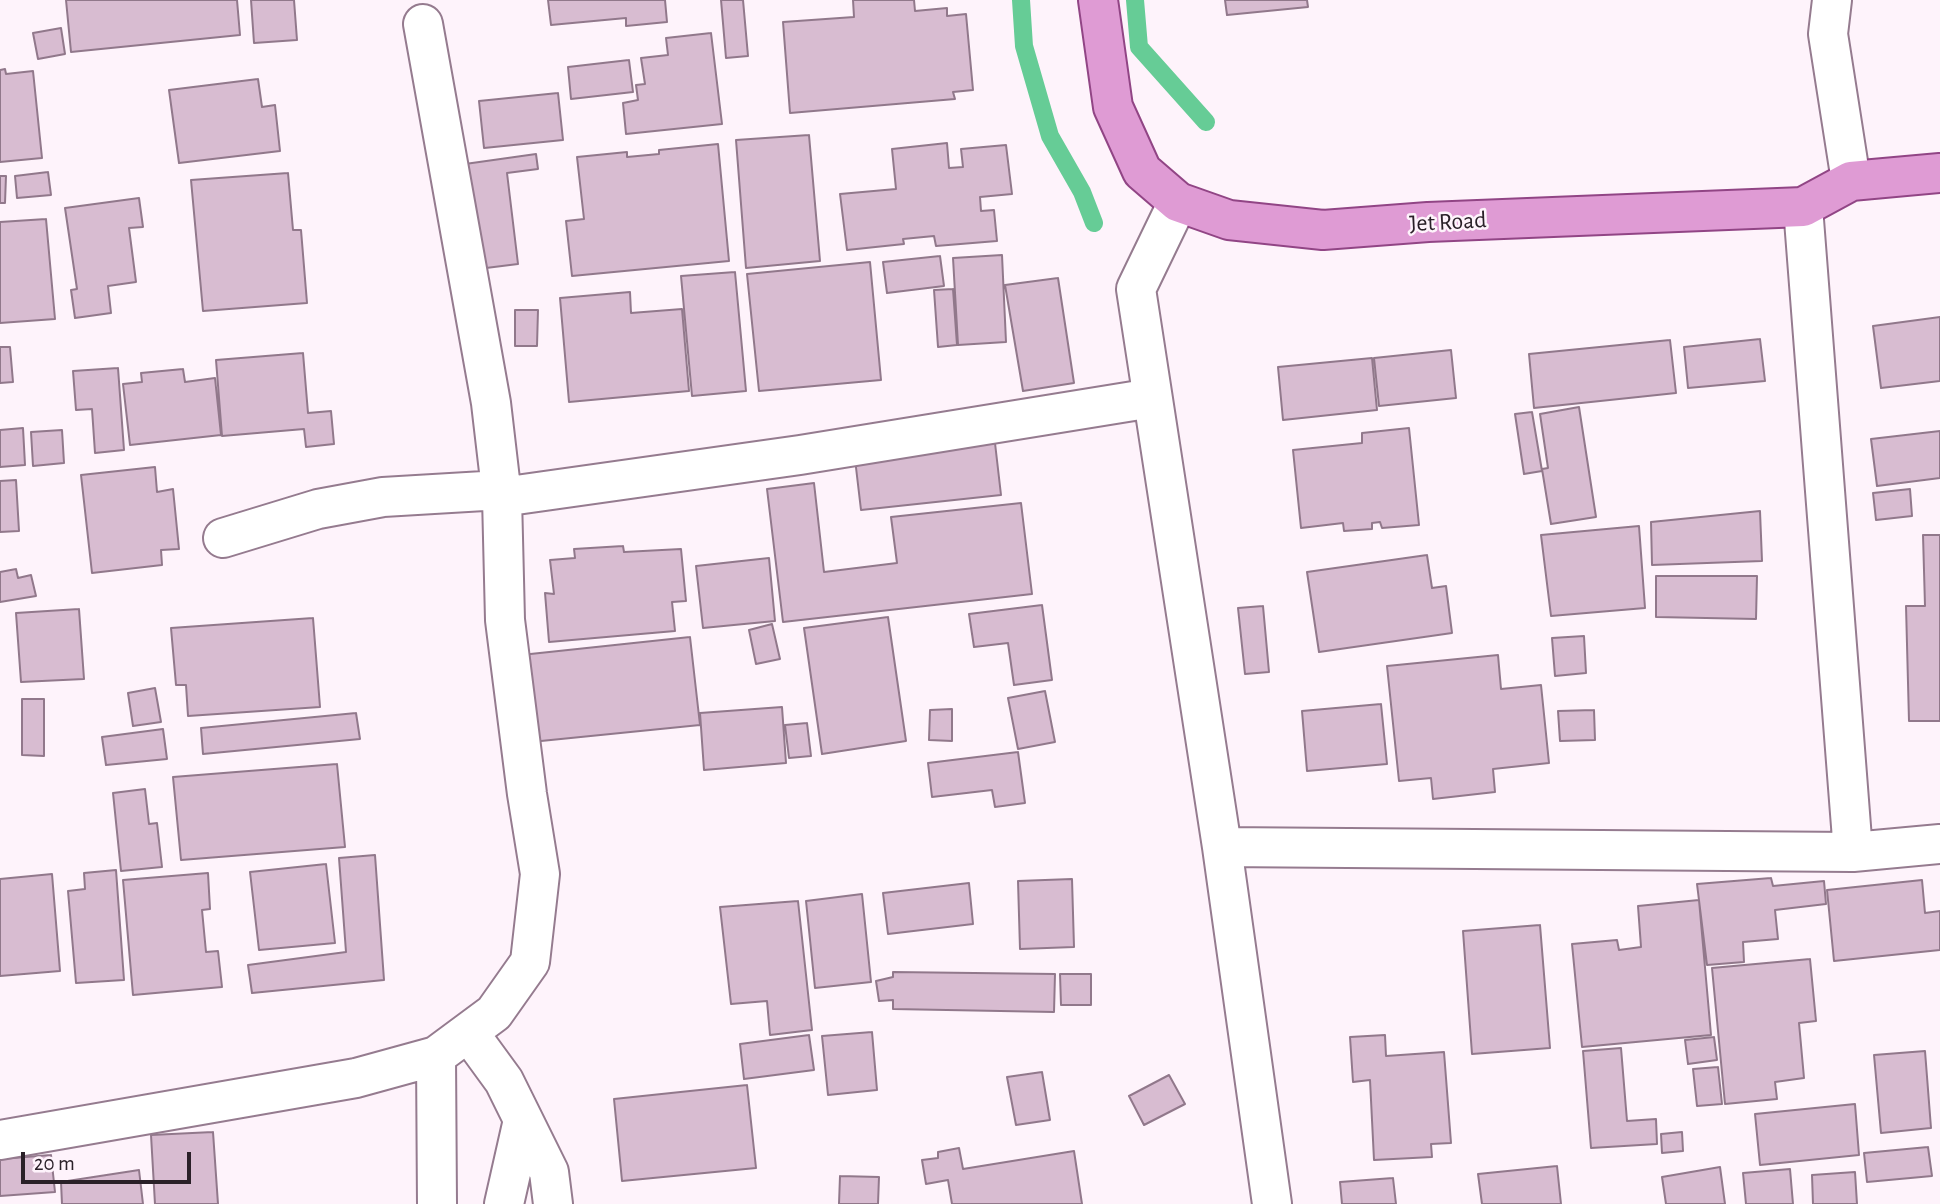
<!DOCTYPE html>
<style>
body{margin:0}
#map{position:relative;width:1940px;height:1204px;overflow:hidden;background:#fef3fb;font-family:"Alegreya Sans",sans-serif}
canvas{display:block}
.scale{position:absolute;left:21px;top:1152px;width:170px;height:32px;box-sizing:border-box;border:4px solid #2a2028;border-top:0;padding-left:9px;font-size:21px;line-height:24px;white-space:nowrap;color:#2a2028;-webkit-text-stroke:5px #fef3fb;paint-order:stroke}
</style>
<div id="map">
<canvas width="1940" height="1204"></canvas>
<div class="scale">20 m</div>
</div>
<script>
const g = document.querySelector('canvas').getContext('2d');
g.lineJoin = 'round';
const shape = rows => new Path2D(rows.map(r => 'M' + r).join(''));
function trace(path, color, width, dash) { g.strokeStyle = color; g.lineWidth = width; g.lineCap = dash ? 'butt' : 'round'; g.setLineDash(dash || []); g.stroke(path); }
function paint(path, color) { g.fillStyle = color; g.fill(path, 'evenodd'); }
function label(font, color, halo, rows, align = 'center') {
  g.font = font + ' "Alegreya Sans",sans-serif'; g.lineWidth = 5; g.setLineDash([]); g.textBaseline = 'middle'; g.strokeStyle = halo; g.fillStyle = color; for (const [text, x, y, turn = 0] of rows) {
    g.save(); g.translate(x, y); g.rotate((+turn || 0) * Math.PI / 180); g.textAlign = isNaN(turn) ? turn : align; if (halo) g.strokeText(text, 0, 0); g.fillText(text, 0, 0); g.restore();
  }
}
trace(shape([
 [1021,0,1024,46,1050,136,1082,192,1094,223],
 [1135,0,1139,47,1206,122]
]), '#66cc96', 18);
const building = shape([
 [66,0,237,0,240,35,71,52,66,0],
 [251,0,294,0,297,40,254,43,251,0],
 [548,0,665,0,667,22,626,26,626,18,551,25,548,0],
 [721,0,743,0,748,56,726,58,721,0],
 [853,0,914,0,915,11,947,8,947,16,966,14,973,90,953,92,955,99,790,113,783,22,854,17,853,0],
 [1225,0,1307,0,1308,7,1227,15,1225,0],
 [61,28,65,54,38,59,33,33,61,28],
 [711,33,722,124,626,134,623,103,638,100,636,85,645,84,641,58,668,55,666,38,711,33],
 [629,60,633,92,571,99,568,67,629,60],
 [5,69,6,74,33,71,42,158,0,162,0,70,5,69],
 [258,79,262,107,275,105,280,151,179,163,169,90,258,79],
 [558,93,563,140,484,148,479,101,558,93],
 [809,135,820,261,746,268,736,140,809,135],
 [947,143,949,168,963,167,961,149,1006,145,1012,194,980,197,981,211,994,210,997,241,936,246,934,236,903,239,904,244,847,250,840,194,896,189,892,149,947,143],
 [718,144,729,261,572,276,566,221,584,219,577,157,627,152,627,157,659,154,659,150,718,144],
 [536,154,538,169,507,173,518,264,478,269,465,164,536,154],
 [48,172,51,195,17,198,15,176,48,172],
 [288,173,293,230,301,230,307,303,203,311,191,180,288,173],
 [0,176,6,176,5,203,0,203,0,176],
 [139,198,143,227,129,228,136,282,108,286,111,313,75,318,71,290,77,289,65,208,139,198],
 [46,219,55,319,0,323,0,222,46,219],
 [1002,255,1006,342,958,345,953,258,1002,255],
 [940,256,944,286,887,293,883,262,940,256],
 [870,262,881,380,759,391,747,274,870,262],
 [735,272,746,391,692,396,681,276,735,272],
 [1058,278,1074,383,1023,391,1005,285,1058,278],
 [953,289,957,345,938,347,934,290,953,289],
 [630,292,631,313,682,309,689,391,569,402,560,298,630,292],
 [515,310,538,310,537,346,515,346,515,310],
 [1940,317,1940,381,1881,388,1873,326,1940,317],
 [1760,339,1765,381,1688,388,1684,347,1760,339],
 [1670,340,1676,393,1534,408,1529,354,1670,340],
 [0,347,10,347,13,382,0,383,0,347],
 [1451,350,1456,398,1379,406,1374,358,1451,350],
 [303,353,308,413,331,411,334,444,306,447,304,429,222,436,216,360,303,353],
 [1372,358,1377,410,1283,420,1278,367,1372,358],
 [118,368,124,450,95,453,92,409,76,410,73,371,118,368],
 [183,369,185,382,215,378,221,435,130,445,123,384,142,382,141,373,183,369],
 [1579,407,1596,517,1551,524,1542,469,1548,468,1540,414,1579,407],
 [1532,412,1542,471,1524,474,1515,414,1532,412],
 [23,428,25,465,0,467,0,430,23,428],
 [1409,428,1419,525,1382,528,1380,522,1372,523,1372,529,1344,531,1343,523,1301,528,1293,450,1362,443,1362,433,1409,428],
 [62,430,64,463,33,466,31,432,62,430],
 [1940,431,1940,478,1877,486,1871,439,1940,431],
 [995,443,1001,495,861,510,855,459,995,443],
 [155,467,157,492,173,489,179,549,161,550,162,565,92,573,81,475,155,467],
 [16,480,19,531,0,532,0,481,16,480],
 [814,483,824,572,897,563,891,517,1021,503,1032,594,783,622,767,489,814,483],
 [1910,489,1912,516,1876,520,1873,493,1910,489],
 [1760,511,1762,561,1652,565,1651,522,1760,511],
 [1639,526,1645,608,1551,616,1541,535,1639,526],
 [1923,535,1940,535,1940,721,1909,721,1906,606,1925,606,1923,535],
 [623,546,624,552,681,549,686,601,672,602,675,631,549,642,545,593,554,594,550,560,575,558,574,549,623,546],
 [1427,555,1432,588,1446,586,1452,633,1319,652,1307,572,1427,555],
 [769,558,775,621,703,628,696,566,769,558],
 [16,569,18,578,31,575,36,596,0,602,0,572,16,569],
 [1656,576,1757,576,1756,619,1656,617,1656,576],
 [1042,605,1052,680,1014,685,1008,643,974,647,969,614,1042,605],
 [1263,606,1269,672,1245,674,1238,608,1263,606],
 [79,609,84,679,21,682,16,613,79,609],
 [888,617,906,741,822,754,804,628,888,617],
 [313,618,320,707,188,716,186,685,176,685,171,628,313,618],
 [772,624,780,659,756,664,749,630,772,624],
 [1584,636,1586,673,1555,676,1552,638,1584,636],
 [690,637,700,725,531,742,521,655,690,637],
 [1498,655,1501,689,1541,685,1549,763,1493,769,1495,792,1433,799,1431,778,1399,781,1387,666,1498,655],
 [155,688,161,722,133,726,128,693,155,688],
 [1045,691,1055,742,1018,749,1008,698,1045,691],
 [22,699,44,699,44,756,22,755,22,699],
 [1381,704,1387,764,1307,771,1302,711,1381,704],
 [782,707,786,763,704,770,700,713,782,707],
 [952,709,952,741,929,740,930,710,952,709],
 [1594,710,1595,740,1560,741,1558,711,1594,710],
 [356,713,360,739,203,754,201,728,356,713],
 [807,723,811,756,789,758,785,725,807,723],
 [163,729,167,759,106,765,102,737,163,729],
 [1018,752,1025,803,995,807,992,790,932,797,928,763,1018,752],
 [337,764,345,847,181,860,173,777,337,764],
 [145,789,149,824,157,823,162,867,121,871,113,793,145,789],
 [375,855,384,980,252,993,248,965,346,952,339,858,375,855],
 [326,864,335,943,259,950,250,872,326,864],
 [116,870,124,980,76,983,68,891,85,889,84,873,116,870],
 [208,873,210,909,202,910,206,952,218,951,222,987,133,995,123,880,208,873],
 [52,874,60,971,0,976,0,879,52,874],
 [1771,878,1773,886,1824,881,1826,904,1775,910,1778,939,1743,942,1744,962,1707,965,1697,884,1771,878],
 [1072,879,1074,947,1020,949,1018,881,1072,879],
 [1922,880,1925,913,1940,911,1940,950,1834,961,1827,890,1922,880],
 [969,883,973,924,888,934,883,893,969,883],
 [862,894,871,982,815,988,806,901,862,894],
 [1699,900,1711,1035,1582,1047,1572,944,1617,940,1619,950,1641,947,1638,906,1699,900],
 [798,901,812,1030,770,1035,767,1001,731,1004,720,907,798,901],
 [1540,925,1550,1048,1472,1054,1463,931,1540,925],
 [1810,959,1816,1021,1799,1023,1804,1078,1775,1082,1777,1099,1725,1104,1712,968,1810,959],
 [893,972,1055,974,1054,1012,893,1009,893,1000,879,1001,876,981,893,977,893,972],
 [1060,974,1091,974,1091,1005,1061,1005,1060,974],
 [872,1032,877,1090,828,1095,822,1036,872,1032],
 [809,1035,814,1070,744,1079,740,1044,809,1035],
 [1385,1035,1386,1056,1444,1052,1451,1143,1431,1144,1432,1157,1374,1160,1370,1080,1353,1082,1350,1037,1385,1035],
 [1714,1037,1717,1060,1688,1064,1685,1040,1714,1037],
 [1621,1048,1627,1121,1656,1119,1657,1144,1591,1148,1583,1051,1621,1048],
 [1925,1051,1931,1128,1881,1133,1874,1055,1925,1051],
 [1718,1067,1722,1104,1697,1106,1693,1069,1718,1067],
 [1042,1072,1050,1120,1016,1125,1007,1077,1042,1072],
 [1169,1075,1185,1104,1144,1125,1129,1096,1169,1075],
 [747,1085,756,1168,622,1181,614,1099,747,1085],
 [1855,1104,1859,1155,1760,1165,1755,1114,1855,1104],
 [213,1132,218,1204,155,1204,151,1135,213,1132],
 [1682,1132,1683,1151,1662,1153,1661,1134,1682,1132],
 [1928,1147,1932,1176,1867,1182,1864,1153,1928,1147],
 [959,1148,963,1169,1074,1151,1082,1204,952,1204,948,1180,926,1184,922,1160,938,1158,938,1152,959,1148],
 [51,1155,55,1192,0,1196,0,1159,51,1155],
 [1557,1166,1561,1204,1482,1204,1478,1174,1557,1166],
 [1720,1167,1725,1204,1666,1204,1662,1177,1720,1167],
 [1790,1169,1793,1204,1746,1204,1743,1173,1790,1169],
 [139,1170,143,1204,62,1204,61,1182,139,1170],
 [1855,1172,1857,1204,1813,1204,1812,1175,1855,1172],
 [840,1176,879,1177,878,1204,839,1204,840,1176],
 [1393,1178,1396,1204,1342,1204,1340,1182,1393,1178]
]);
paint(building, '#d8bcd1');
trace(building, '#91788b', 2);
const minor = shape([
 [1832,0,1828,34,1851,181],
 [1178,202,1136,289,1222,847,1272,1204],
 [1803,207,1853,852],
 [502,497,800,455,1152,398],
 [223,538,318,509,383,497,501,490],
 [1222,847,1853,852,1940,844],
 [469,1033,504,1081,549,1172,553,1204],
 [436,1056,437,1204],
 [0,1140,356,1078,436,1056,494,1013,530,962,540,874,527,794,505,620,502,497,491,403,423,24],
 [504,1204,523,1120]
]);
const major = shape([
 [1098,0,1113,107,1142,171,1178,202,1229,220,1323,230,1428,222,1803,207,1851,181,1940,173]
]);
trace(minor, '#957b8f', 42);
trace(major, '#914585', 42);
trace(minor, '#fff', 38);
trace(major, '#df9bd4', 38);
label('24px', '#2a2028', '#fef3fb', [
 ["Jet Road",1448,222,-3]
]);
</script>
